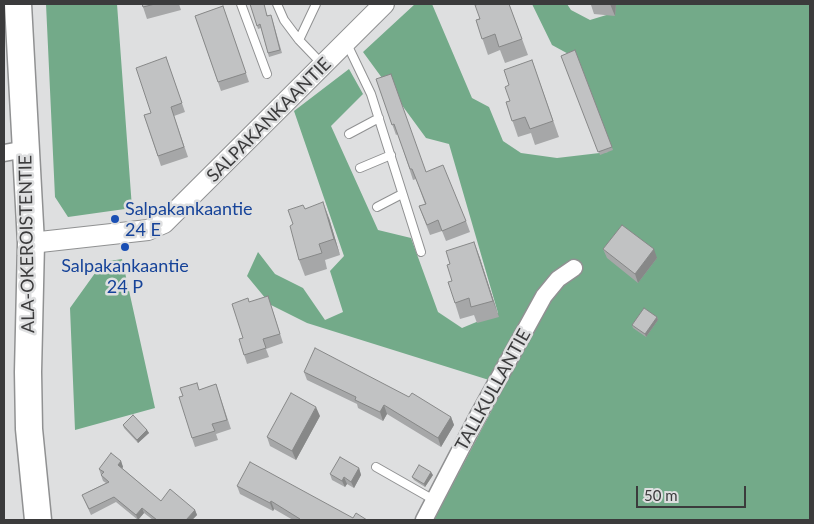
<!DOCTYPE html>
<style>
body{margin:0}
#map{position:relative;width:814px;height:524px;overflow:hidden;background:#dedfe0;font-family:Lato,sans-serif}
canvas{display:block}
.frame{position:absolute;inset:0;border:5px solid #3b3b3c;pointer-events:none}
.scale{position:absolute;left:636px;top:486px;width:110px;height:22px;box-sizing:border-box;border:2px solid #3b3b3c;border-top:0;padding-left:6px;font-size:15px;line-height:18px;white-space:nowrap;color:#3b3b3c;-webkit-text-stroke:4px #dedfe0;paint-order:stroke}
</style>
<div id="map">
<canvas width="814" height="524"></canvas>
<div class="frame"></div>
<div class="scale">50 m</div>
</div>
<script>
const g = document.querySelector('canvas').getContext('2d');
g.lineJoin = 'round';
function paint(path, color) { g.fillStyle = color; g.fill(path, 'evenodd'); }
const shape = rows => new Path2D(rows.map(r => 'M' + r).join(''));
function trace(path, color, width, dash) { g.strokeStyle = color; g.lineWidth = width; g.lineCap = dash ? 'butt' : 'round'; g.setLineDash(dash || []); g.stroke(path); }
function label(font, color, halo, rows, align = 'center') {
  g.font = font + ' Lato,sans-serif'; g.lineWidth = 5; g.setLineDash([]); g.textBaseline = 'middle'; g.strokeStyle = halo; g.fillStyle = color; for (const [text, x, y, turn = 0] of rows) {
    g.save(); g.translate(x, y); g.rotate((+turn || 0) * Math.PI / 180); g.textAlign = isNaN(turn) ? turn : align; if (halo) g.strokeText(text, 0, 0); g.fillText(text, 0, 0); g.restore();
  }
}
paint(shape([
 [46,4,117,4,132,208,68,217,55,197],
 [415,4,432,4,472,98,489,107,503,141,521,153,557,158,608,152,574,57,552,45,532,4,567,4,571,10,590,20,613,13,615,4,810,4,810,520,434,520,505,385,307,323,271,305,247,276,258,252,275,274,303,288,325,320,343,312,330,271,344,256,294,111,349,69,363,94,331,126,378,230,411,238,438,312,462,328,498,313,449,144,426,138,363,52],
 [122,259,155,408,75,430,70,308,103,262]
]), '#73aa89');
const service = shape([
 [241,4,267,74],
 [277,4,284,20,299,40,322,64],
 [299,40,316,4],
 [347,44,371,94,421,252],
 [349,134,379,118],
 [360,168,391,155],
 [377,207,402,194],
 [376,467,434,500]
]);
const minor = shape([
 [4,153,26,149],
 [424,520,479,414,544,296,558,279,574,268]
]);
const tertiary = shape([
 [31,243,148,230,164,223,384,4]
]);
const primary = shape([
 [18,4,31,243,28,372,29,429,38,520]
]);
trace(service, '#909192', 10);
trace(minor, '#909192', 19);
trace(tertiary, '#909192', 22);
trace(primary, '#909192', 29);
trace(service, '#fff', 8);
trace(minor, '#fff', 16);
trace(tertiary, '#fff', 20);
trace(primary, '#fff', 26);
paint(shape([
 [142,4,179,4,181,10,147,19],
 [250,4,272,18,282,53,269,57,261,28,258,29],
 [509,4,528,55,505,63,500,50,488,55,476,20],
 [589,4,616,4,615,16,594,14,591,5],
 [223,6,249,82,221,91,195,16],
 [575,50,613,150,600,155,561,56],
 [166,57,185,112,174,116,188,157,161,166,144,115,151,113],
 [532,60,559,137,535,145,531,133,518,137,506,102,510,101,509,85],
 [376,79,426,172,466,221,470,232,446,241,442,231,430,235,419,206,425,204,416,179,413,180,398,134,396,135],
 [305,209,329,218,340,255,325,260,327,269,305,276,299,260,293,224],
 [474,242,499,317,477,323,474,315,460,319,455,303,450,264],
 [603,249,657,258,638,283,607,258],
 [250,302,271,305,283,343,266,349,269,357,247,364,239,339,243,338],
 [657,317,658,320,646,337,633,328,632,325],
 [304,372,409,397,451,417,454,425,441,447,387,414,383,421,358,408,357,404,307,380],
 [197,383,199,390,216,384,231,429,216,434,218,440,195,447,192,438,183,396],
 [320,416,296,460,270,446,267,437],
 [123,425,147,430,149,433,138,443,124,428],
 [121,461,123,467,122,468,161,501,195,510,197,515,192,520,153,520,144,513,138,520,116,502,91,515,82,495,106,483,103,481,99,469],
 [359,468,361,475,354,488,347,484,345,487,332,480,330,474],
 [433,475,425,487,414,480,412,477],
 [237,486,353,518,367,520,293,520,274,509,273,511,240,494]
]), '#a6a7a8');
paint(shape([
 [610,4,616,4,615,16],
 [323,202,329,218,340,255,334,239],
 [474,242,480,258,499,317,493,301],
 [654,249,657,258,638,283,635,274],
 [657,317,658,320,646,337,645,334],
 [384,405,387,414,383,421,380,412],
 [316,407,320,416,296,460,292,451],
 [451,417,454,425,441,447,438,438],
 [147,430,149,433,138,443,137,440],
 [121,461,123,467,120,471,118,465],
 [359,468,361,475,354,488,351,482],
 [431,472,433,475,425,487,424,484],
 [344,477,347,484,345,487,342,481],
 [271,501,274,509,273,511,270,503],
 [142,508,144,513,138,520,136,515],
 [195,510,197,515,192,520,186,520]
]), '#878888');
const building = shape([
 [142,4,155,4,143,7,142,4],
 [250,4,264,4,267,16,271,15,280,50,268,53,260,24,257,26,250,4],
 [480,4,509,4,522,39,499,47,495,34,482,39,476,20,480,19,475,5,480,4],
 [223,6,246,73,218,82,195,16,223,6],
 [575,50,612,147,598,152,561,56,575,50],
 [166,57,182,103,171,107,184,147,158,156,144,115,151,113,136,68,166,57],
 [532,60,553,121,530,129,525,117,512,121,506,102,510,101,505,87,509,85,504,70,532,60],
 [391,74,426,172,443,165,466,221,442,231,438,220,427,225,419,206,426,204,412,169,410,169,394,124,392,125,376,79,391,74],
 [323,202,334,239,319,244,322,253,299,260,290,226,293,224,288,210,303,205,305,209,323,202],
 [622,225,654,249,635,274,603,249,622,225],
 [474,242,493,301,471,307,469,298,455,303,448,282,452,281,447,265,450,264,446,251,474,242],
 [268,296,280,334,263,339,266,348,244,355,239,339,243,338,232,304,248,298,249,302,268,296],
 [644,308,657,317,645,334,632,325,644,308],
 [315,348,409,397,412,393,451,417,438,438,384,405,380,412,355,400,356,397,304,372,315,348],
 [197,383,199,390,216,384,227,420,212,424,215,431,192,438,179,397,183,396,180,388,197,383],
 [291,393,316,407,292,451,267,437,291,393],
 [133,415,147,430,137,440,123,425,133,415],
 [111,453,121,461,118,465,161,501,170,489,195,510,186,520,157,520,142,508,136,515,114,497,89,509,82,495,109,482,101,475,104,472,99,469,111,453],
 [340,457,359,468,351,482,344,477,342,481,330,474,340,457],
 [250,462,353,518,356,513,367,520,299,520,300,519,271,501,270,503,237,486,250,462],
 [419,465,431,472,424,484,412,477,419,465]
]);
paint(building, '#c1c2c3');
trace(building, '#878888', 1);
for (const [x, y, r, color] of [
 [115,219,5,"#1a4fb4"],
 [125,247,5,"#1a4fb4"]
]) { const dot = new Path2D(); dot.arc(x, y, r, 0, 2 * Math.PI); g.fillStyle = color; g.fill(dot); trace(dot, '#dedfe0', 2); }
label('18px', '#3b3b3c', '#dedfe0', [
 ["SALPAKANKAANTIE",269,120,-45],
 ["ALA-OKEROISTENTIE",27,244,-91],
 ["TALLKULLANTIE",493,390,-61]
]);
label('18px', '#164399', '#dedfe0', [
 ["Salpakankaantie",125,209],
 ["24 E",125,230],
 ["Salpakankaantie",125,266,"center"],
 ["24 P",125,287,"center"]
], 'left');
</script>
